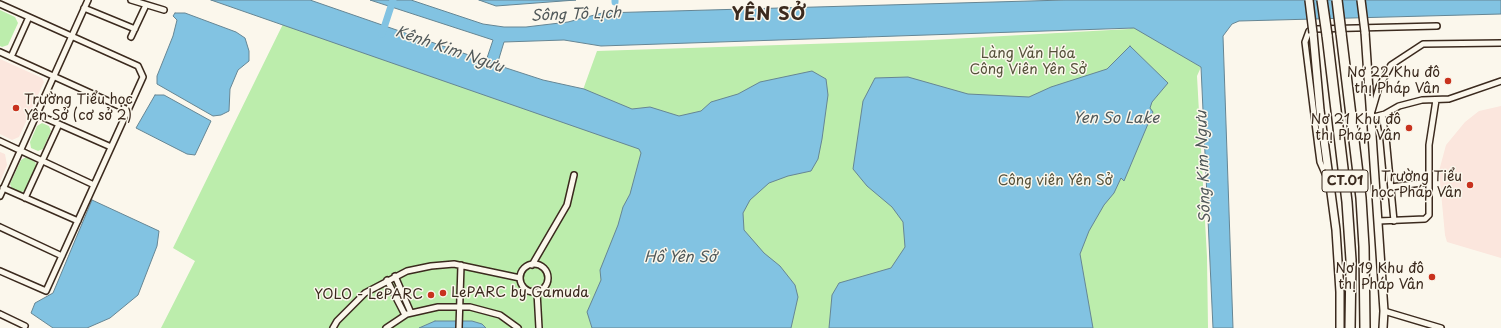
<!DOCTYPE html>
<meta charset="utf-8">
<style>
body{margin:0}
canvas{display:block;background:#fbf7ec}
</style>
<canvas width="1501" height="328"></canvas>
<script>
const g = document.querySelector('canvas').getContext('2d');
g.lineJoin = 'round';
function paint(path, color) { g.fillStyle = color; g.fill(path, 'evenodd'); }
const shape = rows => new Path2D(rows.map(r => 'M' + r).join(''));
function trace(path, color, width, dash) { g.strokeStyle = color; g.lineWidth = width; g.lineCap = dash ? 'butt' : 'round'; g.setLineDash(dash || []); g.stroke(path); }
function label(font, color, halo, rows, align = 'center') {
  g.font = font + ' "Playpen Sans",sans-serif'; g.lineWidth = 3; g.setLineDash([]); g.textBaseline = 'middle'; g.strokeStyle = halo; g.fillStyle = color; for (const [text, x, y, turn = 0] of rows) {
    g.save(); g.translate(x, y); g.rotate((+turn || 0) * Math.PI / 180); g.textAlign = isNaN(turn) ? turn : align; if (halo) g.strokeText(text, 0, 0); g.fillText(text, 0, 0); g.restore();
  }
}
paint(shape([
 [0,59,42,78,44,82,19,137,12,140,0,134],
 [1501,106,1501,258,1447,242,1445,235,1439,171,1446,145,1465,122,1479,111],
 [0,152,5,154,7,165,0,182]
]), '#fbe6dd');
paint(shape([
 [0,10,15,17,18,23,8,45,2,47,0,46],
 [283,24,571,123,597,51,932,40,1129,29,1133,26,1201,67,1197,76,1207,257,1208,328,161,328,195,261,173,248],
 [42,123,49,126,51,131,43,149,38,151,31,148,30,142,37,126],
 [26,157,35,162,37,167,26,190,20,193,12,189,10,184,21,160]
]), '#bcedac');
const water = shape([
 [211,0,310,0,486,61,493,40,370,0,411,0,483,24,504,27,526,27,568,22,602,13,1065,0,1501,0,1501,14,1239,21,1232,24,1223,36,1233,328,1213,328,1201,67,1134,28,601,46,564,40,504,42,497,65,543,80,584,89,632,109,650,107,679,116,701,111,711,102,738,94,760,82,812,71,826,79,828,95,822,139,818,159,811,171,788,176,769,183,750,200,743,213,744,230,764,253,780,266,795,285,798,297,791,328,592,328,587,312,601,280,600,270,618,225,623,207,630,194,641,153,639,149,211,0],
 [479,0,576,0,496,6,479,0],
 [175,13,185,13,236,32,245,38,249,51,249,61,238,70,230,89,229,111,221,115,213,116,157,84,157,76,173,36,177,20,173,16,175,13],
 [1130,46,1168,83,1152,102,1150,108,1153,112,1124,181,1121,178,1114,193,1104,205,1089,231,1080,254,1093,328,829,328,832,295,839,283,891,268,905,247,903,222,892,207,867,186,853,169,863,101,875,78,908,77,968,94,1029,97,1051,87,1107,69,1130,46],
 [155,95,164,95,211,121,195,155,187,154,136,128,155,95],
 [92,200,159,231,157,246,138,295,110,318,87,328,53,328,31,313,35,303,53,293,92,200],
 [435,321,472,321,482,324,486,328,419,328,435,321]
]);
paint(water, '#82c3e2');
trace(water, '#668694', 1);
trace(shape([
 [615,2,615,0],
 [382,34,393,0]
]), '#82c3e2', 7);
const street = shape([
 [131,0,164,10],
 [0,4,138,66,143,77,46,291,0,271],
 [84,8,135,29],
 [131,37,146,5],
 [0,52,128,110],
 [11,57,29,17],
 [1372,111,1379,87,1391,65,1423,44,1501,43],
 [36,114,111,147],
 [1382,115,1386,137,1394,221],
 [1370,118,1385,114,1399,106,1422,100,1449,99,1501,81],
 [0,141,94,185],
 [1327,178,1320,162,1318,147,1305,42,1309,31,1316,29,1437,26],
 [1391,187,1429,182],
 [3,188,78,221],
 [0,196,88,0],
 [25,198,59,124],
 [1378,221,1425,219,1429,215,1429,145,1436,100],
 [0,227,62,256],
 '520 278a14 14 0 1 1 28 0a14 14 0 1 1-28 0Z',
 [532,265,567,205,574,175],
 [395,276,411,313],
 [387,280,405,315],
 [537,292,539,328],
 [1384,311,1441,328],
 [0,314,25,326],
 [333,328,337,321,365,293,407,271,431,266,454,264,520,278],
 [386,328,407,314,438,307,470,307,500,315,518,328],
 [459,328,461,265]
]);
const secondary = shape([
 [1365,32,1384,311,1383,328],
 [1313,33,1320,110,1336,230,1340,292,1340,328]
]);
const highway = shape([
 [1341,33,1361,198,1364,247,1365,328],
 [1327,35,1347,202,1351,260,1350,328]
]);
trace(street, '#3b2a1e', 8);
trace(secondary, '#3b2a1e', 10);
trace(highway, '#3b2a1e', 12);
trace(street, '#fbf7ec', 5);
trace(secondary, '#fbf7ec', 7);
trace(highway, '#fbf7ec', 9);
const secondaryBridge = shape([
 [1309,0,1313,33],
 [1361,0,1365,32]
]);
const highwayBridge = shape([
 [1322,0,1327,35],
 [1337,0,1341,33]
]);
trace(secondaryBridge, '#3b2a1e', 10, []);
trace(highwayBridge, '#3b2a1e', 12, []);
trace(secondaryBridge, '#fbf7ec', 7);
trace(highwayBridge, '#fbf7ec', 9);
for (const [x, y, r, color] of [
 [1448,81,4,"#c8321e"],
 [16,108,4,"#c8321e"],
 [1409,128,4,"#c8321e"],
 [1470,185,4,"#c8321e"],
 [1432,277,4,"#c8321e"],
 [443,293,4,"#c8321e"],
 [431,295,4,"#c8321e"]
]) { const dot = new Path2D(); dot.arc(x, y, r, 0, 2 * Math.PI); g.fillStyle = color; g.fill(dot); trace(dot, '#fbf7ec', 1.5); }
for (const [x, y, w] of [
 [1345,181,46]
]) { const box = new Path2D(); box.roundRect(x - w / 2, y - 11, w, 22, 3); g.fillStyle = '#fbf7ec'; g.fill(box); trace(box, '#3b2a1e', 1); }
label('bold 13px', '#3b2a1e', null, [
 ["CT.01",1345,181]
]);
label('14px', '#55513a', '#fbf7ec', [
 ["Làng Văn Hóa",1028,54],
 ["Công Viên Yên Sở",1028,70],
 ["Công viên Yên Sở",1055,181]
]);
label('14px', '#3b2a1e', '#fbf7ec', [
 ["Nơ 22 Khu đô",1440,73],
 ["thị Pháp Vân",1440,89],
 ["Trường Tiểu học",24,100,"left"],
 ["Yên Sở (cơ sở 2)",24,116,"left"],
 ["Nơ 21 Khu đô",1401,120],
 ["thị Pháp Vân",1401,136],
 ["Trường Tiểu",1462,177],
 ["học Pháp Vân",1462,193],
 ["Nơ 19 Khu đô",1424,269],
 ["thị Pháp Vân",1424,285],
 ["LePARC by Gamuda",451,293,"left"],
 ["YOLO - LePARC",423,295]
], 'right');
label('italic 15px', '#505859', '#fbf7ec', [
 ["Sông Tô Lịch",576,15,-2],
 ["Kênh Kim Ngưu",449,50,19],
 ["Yen So Lake",1116,119],
 ["Sông Kim Ngưu",1204,167,-92],
 ["Hồ Yên Sở",680,258]
]);
g.letterSpacing = '1px';
label('bold 18px', '#3b2a1e', '#fbf7ec', [
 ["YÊN SỞ",769,15]
]);
g.letterSpacing = '0px';
</script>
